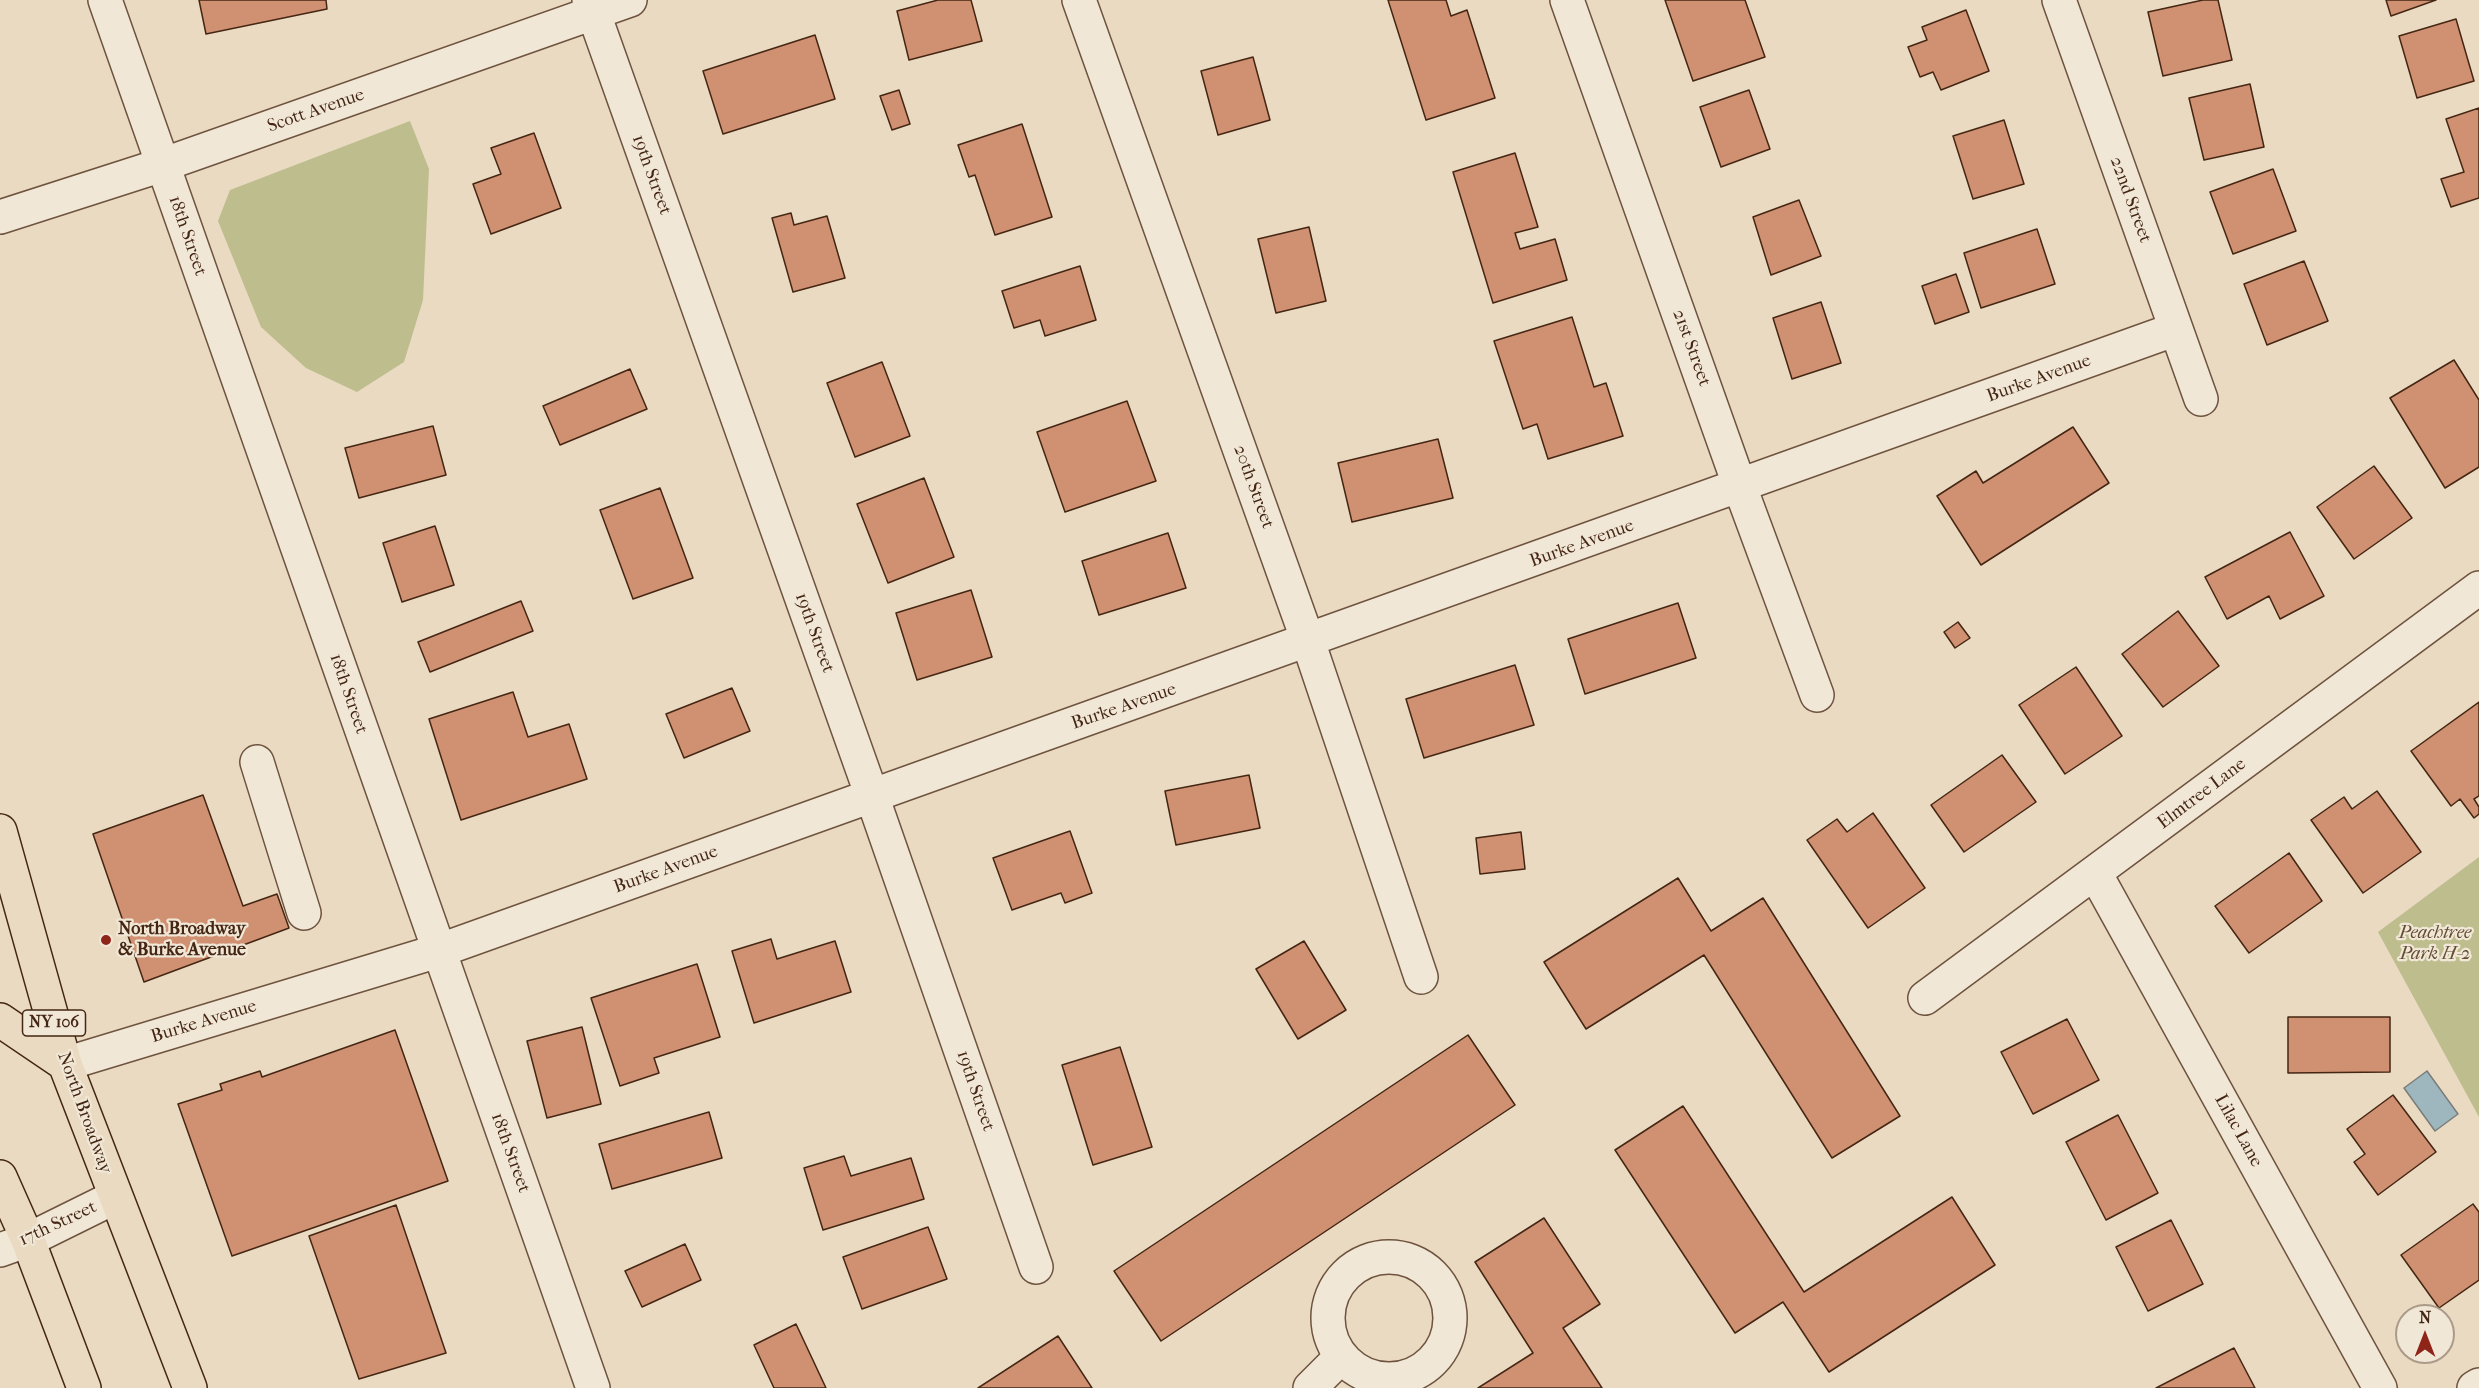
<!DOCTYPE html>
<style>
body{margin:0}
#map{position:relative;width:2479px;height:1388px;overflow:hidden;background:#eadac1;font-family:"IM FELL French Canon",serif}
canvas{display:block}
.north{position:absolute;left:2395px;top:1304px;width:60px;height:60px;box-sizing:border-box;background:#f1e7d7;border:2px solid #ac9a89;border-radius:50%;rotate:0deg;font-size:16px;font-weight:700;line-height:24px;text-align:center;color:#442613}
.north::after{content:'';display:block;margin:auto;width:21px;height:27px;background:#8f2418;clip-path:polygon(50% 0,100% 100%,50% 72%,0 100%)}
</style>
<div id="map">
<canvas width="2479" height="1388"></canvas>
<div class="north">N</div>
</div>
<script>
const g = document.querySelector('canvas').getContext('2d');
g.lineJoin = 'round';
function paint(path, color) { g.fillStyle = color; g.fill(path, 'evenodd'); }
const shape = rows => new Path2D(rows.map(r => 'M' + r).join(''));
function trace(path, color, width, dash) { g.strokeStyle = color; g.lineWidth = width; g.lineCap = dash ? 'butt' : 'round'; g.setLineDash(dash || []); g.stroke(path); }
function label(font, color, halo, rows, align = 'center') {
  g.font = font + ' "IM FELL French Canon",serif'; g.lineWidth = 4.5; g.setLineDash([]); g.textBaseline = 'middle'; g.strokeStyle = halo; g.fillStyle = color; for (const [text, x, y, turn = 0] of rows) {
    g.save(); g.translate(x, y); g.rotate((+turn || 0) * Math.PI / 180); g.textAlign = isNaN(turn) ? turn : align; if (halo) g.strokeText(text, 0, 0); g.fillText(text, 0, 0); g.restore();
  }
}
paint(shape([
 [410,121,429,169,423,300,404,362,357,392,306,368,261,327,218,221,230,190],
 [2479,857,2479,1117,2378,932]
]), '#bdbd8e');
const water = shape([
 [2427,1071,2458,1114,2435,1131,2404,1088,2427,1071]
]);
paint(water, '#9eb7bf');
trace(water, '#7a7d7a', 1.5);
const building = shape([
 [199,0,326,0,327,9,206,34,199,0],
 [938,0,971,0,982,41,909,60,897,11,938,0],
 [1388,0,1446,0,1451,16,1467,10,1495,98,1426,120,1388,0],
 [1665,0,1745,0,1765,57,1693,81,1665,0],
 [2203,0,2218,0,2232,60,2163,76,2148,12,2203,0],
 [2386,0,2436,0,2391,16,2386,0],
 [1966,10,1989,71,1941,90,1933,72,1920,77,1908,47,1927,40,1922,27,1966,10],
 [2456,19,2474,81,2417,98,2399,36,2456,19],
 [815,35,835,99,723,134,703,71,815,35],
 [1253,57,1270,120,1218,135,1201,71,1253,57],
 [2250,84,2264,147,2204,160,2189,98,2250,84],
 [899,90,910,124,892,130,880,96,899,90],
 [1749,90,1770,149,1721,167,1700,107,1749,90],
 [2479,108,2479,198,2451,207,2441,179,2464,172,2446,119,2479,108],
 [2004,120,2024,184,1973,199,1953,136,2004,120],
 [1022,124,1052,217,995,235,975,175,969,177,958,145,1022,124],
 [534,133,561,208,491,234,473,184,501,174,491,148,534,133],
 [1515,153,1538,227,1515,233,1520,249,1555,239,1567,280,1493,303,1453,172,1515,153],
 [2273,169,2296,231,2233,254,2210,192,2273,169],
 [1799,200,1821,256,1771,275,1753,217,1799,200],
 [791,213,794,225,827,216,845,278,793,292,772,218,791,213],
 [1309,227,1326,301,1276,313,1258,239,1309,227],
 [2037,229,2055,284,1981,308,1964,253,2037,229],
 [2304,261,2328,321,2267,345,2244,284,2304,261],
 [1080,266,1096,320,1045,336,1040,320,1014,328,1002,291,1080,266],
 [1956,274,1969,312,1935,324,1922,286,1956,274],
 [1821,302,1841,363,1792,379,1773,318,1821,302],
 [1572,317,1594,387,1606,383,1623,436,1548,459,1537,424,1523,429,1494,341,1572,317],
 [2454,360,2479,400,2479,467,2445,488,2390,398,2454,360],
 [882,362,910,436,855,457,827,383,882,362],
 [630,369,647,409,560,445,543,406,630,369],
 [1127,401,1156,481,1065,512,1037,432,1127,401],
 [433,426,446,475,359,498,345,448,433,426],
 [2073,427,2109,483,1981,565,1937,496,1976,471,1983,483,2073,427],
 [1438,439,1453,498,1352,522,1338,463,1438,439],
 [2374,466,2412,518,2354,559,2317,507,2374,466],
 [924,478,954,557,888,583,857,504,924,478],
 [660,488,693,578,633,599,600,510,660,488],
 [435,526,454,585,402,602,383,543,435,526],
 [2290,532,2324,596,2280,619,2269,596,2227,619,2205,577,2290,532],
 [1168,533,1186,588,1099,615,1082,561,1168,533],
 [971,590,992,657,917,680,896,613,971,590],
 [521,601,533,631,430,672,418,642,521,601],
 [1678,603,1696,658,1585,694,1568,639,1678,603],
 [2178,611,2219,666,2163,707,2122,654,2178,611],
 [1958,622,1970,638,1955,648,1944,632,1958,622],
 [1515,665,1534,725,1424,758,1406,699,1515,665],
 [2076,667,2122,736,2065,774,2019,705,2076,667],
 [732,688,750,731,684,758,666,714,732,688],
 [513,692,528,737,569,724,587,779,461,820,429,719,513,692],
 [2479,702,2479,796,2474,799,2479,807,2479,814,2474,818,2460,799,2451,806,2411,751,2479,702],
 [2002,755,2036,802,1964,852,1931,805,2002,755],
 [1249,775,1260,828,1176,845,1165,791,1249,775],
 [2377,791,2421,852,2363,893,2311,820,2344,797,2352,809,2377,791],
 [203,795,243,906,277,894,289,928,144,982,93,834,203,795],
 [1873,813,1925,888,1868,928,1807,840,1837,819,1847,832,1873,813],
 [1070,831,1092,893,1065,903,1061,893,1012,910,993,858,1070,831],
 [1521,832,1525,869,1480,874,1476,838,1521,832],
 [2289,853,2322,901,2249,953,2215,906,2289,853],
 [1678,878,1711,931,1763,898,1900,1116,1832,1158,1704,955,1586,1029,1544,962,1678,878],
 [771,939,777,959,835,941,851,992,754,1023,732,951,771,939],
 [1304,941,1346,1010,1298,1039,1256,969,1304,941],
 [697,964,720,1037,654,1058,659,1073,620,1086,591,998,697,964],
 [2288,1017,2390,1017,2390,1072,2288,1073,2288,1017],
 [2067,1019,2099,1080,2033,1114,2001,1052,2067,1019],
 [582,1027,601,1104,547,1118,527,1041,582,1027],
 [395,1030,448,1181,232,1256,178,1104,222,1090,220,1084,260,1071,262,1077,395,1030],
 [1468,1035,1515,1105,1161,1341,1114,1271,1468,1035],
 [1120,1047,1152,1147,1093,1165,1062,1065,1120,1047],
 [2393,1095,2436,1152,2378,1195,2354,1162,2365,1154,2347,1129,2393,1095],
 [1683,1106,1804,1292,1952,1197,1995,1265,1829,1372,1783,1302,1735,1333,1615,1150,1683,1106],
 [709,1112,722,1158,612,1189,599,1144,709,1112],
 [2118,1115,2158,1193,2106,1220,2066,1142,2118,1115],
 [844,1156,851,1176,911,1158,924,1199,823,1230,804,1168,844,1156],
 [2473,1204,2479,1212,2479,1280,2439,1308,2401,1255,2473,1204],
 [396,1205,446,1353,359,1379,309,1236,396,1205],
 [1544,1218,1600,1304,1563,1328,1602,1388,1478,1388,1533,1353,1475,1262,1544,1218],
 [2171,1220,2203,1284,2148,1311,2116,1247,2171,1220],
 [928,1227,947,1279,862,1309,843,1257,928,1227],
 [685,1244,701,1280,642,1307,625,1271,685,1244],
 [796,1324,826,1388,774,1388,754,1345,796,1324],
 [1058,1336,1092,1388,978,1388,1058,1336],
 [2234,1348,2255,1388,2156,1388,2234,1348]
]);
paint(building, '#d09072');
trace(building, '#442613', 1.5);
const minor = shape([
 [105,0,593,1388],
 [589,0,872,796,1036,1267],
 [1079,0,1308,641,1421,977],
 [1567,0,1740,487,1817,695],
 [2059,0,2201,399],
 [0,217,162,165,630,0],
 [257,762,304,913],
 [2095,873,2380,1388],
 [1925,998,2479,588],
 [65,1064,438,951,2176,329],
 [0,1250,28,1240,115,1197],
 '1328 1318a61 61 0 1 1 122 0a61 61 0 1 1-122 0Z',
 [1310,1388,1341,1357],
 [2474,1388,2479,1385]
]);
const major = shape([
 [0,831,65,1064,190,1388],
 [0,1020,65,1064],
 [0,1177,28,1240,84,1388]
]);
trace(minor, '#6e533e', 36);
trace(major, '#442613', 36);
trace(minor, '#f1e7d7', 33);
trace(major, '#eadac1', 33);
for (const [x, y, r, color] of [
 [106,940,6,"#8f2418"]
]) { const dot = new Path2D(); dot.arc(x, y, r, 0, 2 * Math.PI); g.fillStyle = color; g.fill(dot); trace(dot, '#f1e7d7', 2); }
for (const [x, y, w] of [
 [54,1023,63]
]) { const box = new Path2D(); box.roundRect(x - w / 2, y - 13, w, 26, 4.5); g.fillStyle = '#f1e7d7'; g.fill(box); trace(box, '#442613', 1.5); }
label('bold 16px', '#442613', null, [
 ["NY 106",54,1023]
]);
label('18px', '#442613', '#f1e7d7', [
 ["Scott Avenue",316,111,-19],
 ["19th Street",651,175,70],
 ["22nd Street",2130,200,70],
 ["18th Street",187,236,71],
 ["21st Street",1691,348,70],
 ["Burke Avenue",2039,379,-20],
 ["20th Street",1253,487,70],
 ["Burke Avenue",1582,544,-20],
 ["19th Street",814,633,70],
 ["18th Street",348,694,71],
 ["Burke Avenue",1124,707,-19],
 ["Elmtree Lane",2202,794,-37],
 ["Burke Avenue",666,870,-20],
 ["Burke Avenue",204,1022,-17],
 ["19th Street",975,1091,71],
 ["North Broadway",84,1113,70],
 ["Lilac Lane",2238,1131,61],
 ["18th Street",510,1153,70],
 ["17th Street",58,1224,-25]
]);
label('bold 18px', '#442613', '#f1e7d7', [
 ["North Broadway",118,930],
 ["& Burke Avenue",118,951]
], 'left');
label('italic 18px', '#624c32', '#f1e7d7', [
 ["Peachtree",2435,934],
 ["Park H-2",2435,955]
]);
</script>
